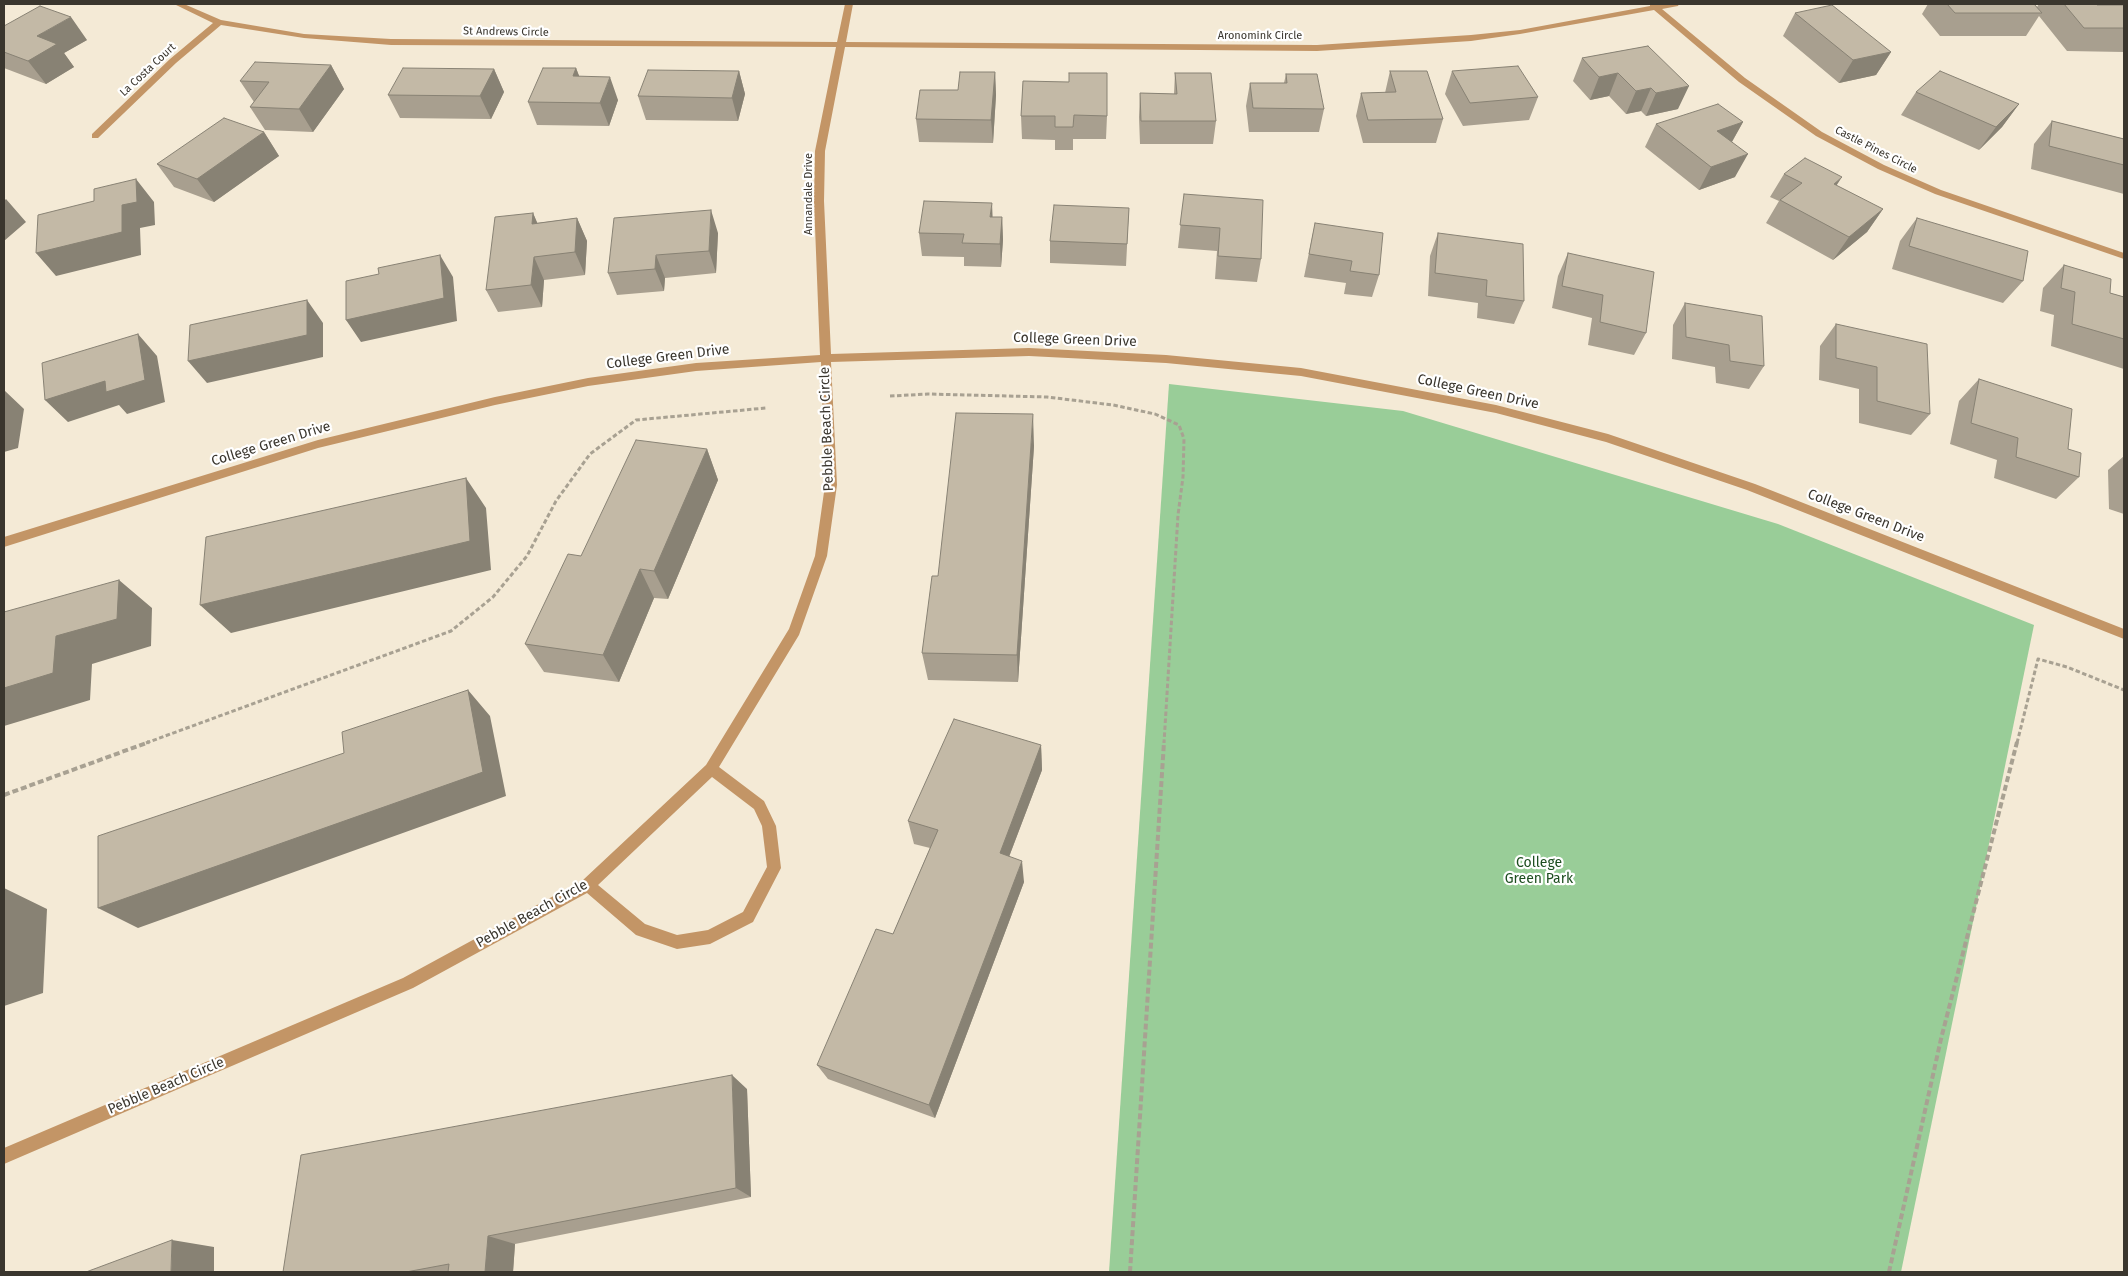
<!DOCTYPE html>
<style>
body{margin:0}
#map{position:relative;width:2128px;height:1276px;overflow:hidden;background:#f4ead6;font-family:"Fira Sans",sans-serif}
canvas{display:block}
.frame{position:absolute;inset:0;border:5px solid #3a362e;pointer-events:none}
</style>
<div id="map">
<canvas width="2128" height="1276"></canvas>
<div class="frame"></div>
</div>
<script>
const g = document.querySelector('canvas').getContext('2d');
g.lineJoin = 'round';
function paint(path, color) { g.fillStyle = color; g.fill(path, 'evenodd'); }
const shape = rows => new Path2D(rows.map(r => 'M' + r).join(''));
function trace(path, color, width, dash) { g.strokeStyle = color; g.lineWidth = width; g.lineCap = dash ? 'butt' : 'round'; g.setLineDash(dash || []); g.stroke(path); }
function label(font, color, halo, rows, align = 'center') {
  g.font = font + ' "Fira Sans",sans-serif'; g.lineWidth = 4.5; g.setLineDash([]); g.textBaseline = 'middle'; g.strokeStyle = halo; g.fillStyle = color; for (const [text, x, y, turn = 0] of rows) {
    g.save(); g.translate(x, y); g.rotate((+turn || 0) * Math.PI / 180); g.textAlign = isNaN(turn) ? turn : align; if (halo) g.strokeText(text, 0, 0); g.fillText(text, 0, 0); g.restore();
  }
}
paint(shape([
 [1169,384,1403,411,1778,524,2034,625,1901,1272,1109,1272]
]), '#99cd98');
trace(shape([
 [890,396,928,394,1047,397,1113,405,1155,414,1179,425,1184,439,1183,477,1178,515,1164,743],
 [146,743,451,631,493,597,527,556,556,501,590,454,636,420,766,408],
 [2017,743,2038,659,2067,667,2124,690]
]), '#a8a192', 3, [4.5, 2.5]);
trace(shape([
 [4,795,149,742],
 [1130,1272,1164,742],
 [1889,1272,1941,1039,2017,742]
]), '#a8a192', 4, [6, 3]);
paint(shape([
 [174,4,184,4,221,20,304,34,391,39,837,42,845,4,853,4,846,42,1317,45,1471,35,1520,30,1650,6,1650,4,1679,4,1678,6,1662,9,1745,78,1822,132,1884,165,1941,190,2124,253,2124,259,1935,194,1878,169,1816,136,1739,82,1654,10,1520,34,1471,41,1317,51,845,47,825,151,824,201,831,354,1029,348,1166,355,1301,368,1496,405,1608,434,1755,484,2124,629,2124,639,1747,490,1606,442,1496,413,1301,376,1166,363,1029,356,831,362,837,485,827,556,799,635,719,767,764,801,776,826,781,868,753,922,710,944,677,949,636,935,587,893,413,988,4,1164,4,1148,403,978,583,880,706,765,789,629,815,556,825,485,821,362,696,371,588,386,495,405,318,448,4,547,4,537,318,440,495,397,588,378,696,363,820,355,814,201,815,151,836,47,391,45,304,38,221,25,176,63,98,138,92,138,92,134,170,59,213,23,174,4],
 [712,777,754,809,762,826,767,867,743,912,708,930,677,935,645,924,598,885,712,777]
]), '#c39566');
paint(shape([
 [1928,4,2034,4,2037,7,2039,4,2096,4,2097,5,2124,5,2124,52,2067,51,2039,16,2026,36,1940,36,1922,14],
 [1795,13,1891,52,1876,75,1839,83,1783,36],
 [4,26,87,40,64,53,74,67,46,84,4,68],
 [1648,46,1678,109,1646,116,1641,111,1626,114,1609,96,1590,100,1573,81,1582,58],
 [331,65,344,89,313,132,265,130,250,107,254,102,240,81],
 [576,68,579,76,618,100,609,126,537,125,528,102],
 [494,69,504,92,491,119,400,118,388,95],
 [739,71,745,94,738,121,646,120,638,96],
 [1390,71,1443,119,1436,143,1363,143,1356,116,1361,93,1385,93],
 [1452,71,1538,97,1529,120,1463,126,1445,94],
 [995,72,996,95,993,143,919,142,916,119,958,90],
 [1175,73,1216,121,1213,144,1140,144,1139,117,1140,93,1174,94],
 [1286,74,1324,109,1319,132,1249,132,1246,106,1250,83,1284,83],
 [1023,81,1107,116,1106,139,1073,139,1073,150,1055,150,1055,140,1022,139,1021,116],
 [1916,92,2019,104,2002,127,1979,150,1901,115],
 [2052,121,2124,139,2124,194,2031,169,2034,144],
 [1743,122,1732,142,1735,177,1699,190,1645,147,1656,124],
 [264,132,279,156,214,202,174,187,157,164],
 [1784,174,1883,209,1867,232,1833,260,1766,223,1779,201,1770,197],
 [1184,194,1261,259,1257,282,1215,279,1217,251,1178,248],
 [1129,208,1126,266,1050,263,1050,241],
 [533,213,537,223,577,218,587,241,585,275,544,280,542,307,498,312,486,290],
 [992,217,1002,217,1003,240,1001,267,964,266,964,257,922,256,919,233],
 [1917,218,2023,281,2003,303,1892,269,1900,241],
 [1315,223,1379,275,1372,297,1344,294,1346,283,1304,277],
 [718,233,716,273,665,278,664,291,617,295,608,273],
 [1438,233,1524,301,1514,324,1477,318,1478,303,1428,296,1430,256],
 [1568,253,1646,333,1634,355,1588,345,1592,318,1552,308,1558,276],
 [2064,265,2110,293,2124,297,2124,369,2051,346,2054,315,2040,311,2043,288],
 [1685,303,1764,366,1749,389,1716,383,1715,367,1672,359,1673,325],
 [1836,324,1930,414,1911,435,1859,423,1859,389,1819,380,1820,346],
 [1979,379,2068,449,2079,477,2056,499,1994,478,1997,460,1950,444,1959,401],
 [1034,446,1018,682,928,680,922,653,938,576],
 [707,449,718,480,668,599,654,598,619,682,544,672,525,644,581,556],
 [2124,456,2124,514,2109,509,2108,470],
 [1041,745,1042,770,1009,857,1024,882,935,1118,828,1079,817,1065,893,934,930,848,914,844,908,821],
 [747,1089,751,1197,515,1244,513,1272,283,1272]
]), '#a89f8f');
paint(shape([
 [71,17,87,40,64,53,74,67,46,84,28,61,37,36],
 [1891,52,1876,75,1839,83,1853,60],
 [331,65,344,89,313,132,299,109],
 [576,68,585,91,573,76],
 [494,69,504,92,491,119,480,96],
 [739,71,745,94,738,121,732,98],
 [995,72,996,95,993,143,991,120],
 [1618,73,1609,96,1590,100,1599,77],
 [610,77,618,100,609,126,600,103],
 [1689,86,1678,109,1646,116,1656,93],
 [1651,88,1641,111,1626,114,1636,91],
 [2019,104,2002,127,1979,150,1996,127],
 [1743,122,1730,145,1717,131],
 [264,132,279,156,214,202,197,179],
 [1748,154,1735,177,1699,190,1711,167],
 [1842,177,1827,200,1834,184],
 [136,179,154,202,155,225,140,228,141,255,56,276,36,253,122,205],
 [6,199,26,222,4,241,4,201],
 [992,203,993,226,990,217],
 [1883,209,1867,232,1833,260,1849,237],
 [711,210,718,233,716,273,709,251],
 [533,213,543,236,532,224],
 [1002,217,1003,240,1001,267,1000,244],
 [577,218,587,241,585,275,575,252],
 [440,255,453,277,457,321,361,342,346,320],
 [656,255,665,278,664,291,655,269],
 [534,257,544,280,542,307,531,285],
 [307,300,323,323,323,357,207,383,188,361],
 [138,334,157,356,165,402,127,414,119,405,68,422,45,400],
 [4,390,24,409,18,448,4,452],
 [1033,414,1034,446,1018,682,1017,655],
 [707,449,718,480,668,599,654,571],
 [466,478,486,508,491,570,231,633,200,605],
 [640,569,654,598,619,682,603,655],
 [119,580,152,608,151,646,92,664,90,700,4,726,4,688,56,636],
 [468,690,490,716,506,796,138,928,98,908],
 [1041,745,1042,770,1002,875,1000,853],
 [1022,861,1024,882,935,1118,929,1105],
 [4,888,47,909,43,993,4,1006],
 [732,1075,747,1089,751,1197,736,1188],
 [488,1236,515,1244,513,1272,485,1272],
 [172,1240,214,1247,214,1272,171,1272]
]), '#888274');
const building = shape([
 [1947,4,2034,4,2042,13,1955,13,1947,4],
 [2064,4,2096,4,2097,5,2124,5,2124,28,2084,28,2064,4],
 [1832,5,1891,52,1853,60,1795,13,1832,5],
 [40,6,71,17,37,36,57,44,28,61,4,52,4,26,40,6],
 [1648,46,1689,86,1656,93,1651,88,1636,91,1618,73,1599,77,1582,58,1648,46],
 [255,62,331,65,299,109,250,107,269,82,240,81,255,62],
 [1518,66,1538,97,1470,103,1452,71,1518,66],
 [403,68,494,69,480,96,388,95,403,68],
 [543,68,576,68,573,76,610,77,600,103,528,102,543,68],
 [648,70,739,71,732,98,638,96,648,70],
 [1390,71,1427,71,1443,119,1368,120,1361,93,1396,92,1390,71],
 [1940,71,2019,104,1996,127,1916,92,1940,71],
 [960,72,995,72,991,120,916,119,920,90,958,90,960,72],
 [1069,73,1107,73,1107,116,1074,115,1073,127,1055,127,1055,116,1021,116,1023,81,1069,82,1069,73],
 [1175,73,1211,73,1216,121,1141,121,1140,93,1177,94,1175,73],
 [1286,74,1317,74,1324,109,1253,108,1250,83,1287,83,1286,74],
 [1718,104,1743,122,1717,131,1748,154,1711,167,1656,124,1718,104],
 [224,118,264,132,197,179,157,164,224,118],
 [2052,121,2124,139,2124,165,2049,146,2052,121],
 [1805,158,1842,177,1834,184,1883,209,1849,237,1780,200,1802,183,1784,174,1805,158],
 [136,179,137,202,122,205,122,232,36,253,38,215,94,201,94,189,136,179],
 [1184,194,1263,200,1261,259,1218,256,1220,228,1180,225,1184,194],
 [924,201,992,203,990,217,1002,217,1000,244,962,243,964,234,919,233,924,201],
 [1054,205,1129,208,1127,244,1050,241,1054,205],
 [711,210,709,251,656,255,655,269,608,273,614,218,711,210],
 [533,213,532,224,577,218,575,252,534,257,531,285,486,290,495,217,533,213],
 [1917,218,2028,251,2023,281,1909,246,1917,218],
 [1315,223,1383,233,1379,275,1350,271,1352,261,1309,254,1315,223],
 [1438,233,1523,244,1524,301,1486,296,1487,280,1435,273,1438,233],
 [1568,253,1654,272,1646,333,1600,322,1603,295,1562,286,1568,253],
 [440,255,444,298,346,320,346,281,379,274,378,268,440,255],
 [2064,265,2111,279,2110,293,2124,297,2124,339,2072,324,2075,292,2061,288,2064,265],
 [307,300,307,335,188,361,190,325,307,300],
 [1685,303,1762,316,1764,366,1730,361,1729,345,1686,337,1685,303],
 [1836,324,1927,344,1930,414,1877,401,1877,367,1836,358,1836,324],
 [138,334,145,380,106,392,105,381,45,400,42,363,138,334],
 [1979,379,2072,409,2068,449,2081,453,2079,477,2016,457,2018,438,1971,423,1979,379],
 [956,413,1033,414,1017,655,922,653,932,576,938,576,956,413],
 [636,440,707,449,654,571,640,569,603,655,525,644,568,554,581,556,636,440],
 [466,478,470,541,200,605,206,537,466,478],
 [119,580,117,619,56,636,53,673,4,688,4,612,119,580],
 [468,690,483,772,98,908,98,836,344,753,342,732,468,690],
 [954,719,1041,745,1000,853,1022,861,929,1105,817,1065,876,929,893,934,938,830,908,821,954,719],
 [732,1075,736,1188,488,1236,485,1272,448,1272,449,1264,406,1272,283,1272,301,1155,732,1075],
 [172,1240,171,1272,86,1272,172,1240]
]);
paint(building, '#c3b9a6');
trace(building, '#888274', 1);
label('11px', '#3a362e', '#fff', [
 ["St Andrews Circle",506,32,1],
 ["Aronomink Circle",1260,36],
 ["La Costa Court",148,70,-43],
 ["Castle Pines Circle",1876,150,27],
 ["Annandale Drive",809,194,-90]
]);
label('14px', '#3a362e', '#fff', [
 ["College Green Drive",1075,340,2],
 ["College Green Drive",668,357,-7],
 ["College Green Drive",1478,392,12],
 ["Pebble Beach Circle",827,429,-92],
 ["College Green Drive",271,444,-17],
 ["College Green Drive",1866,516,21],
 ["Pebble Beach Circle",532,914,-29],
 ["Pebble Beach Circle",166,1086,-23]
]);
label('14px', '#1d4e1f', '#fff', [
 ["College",1539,863],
 ["Green Park",1539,879]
]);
</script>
